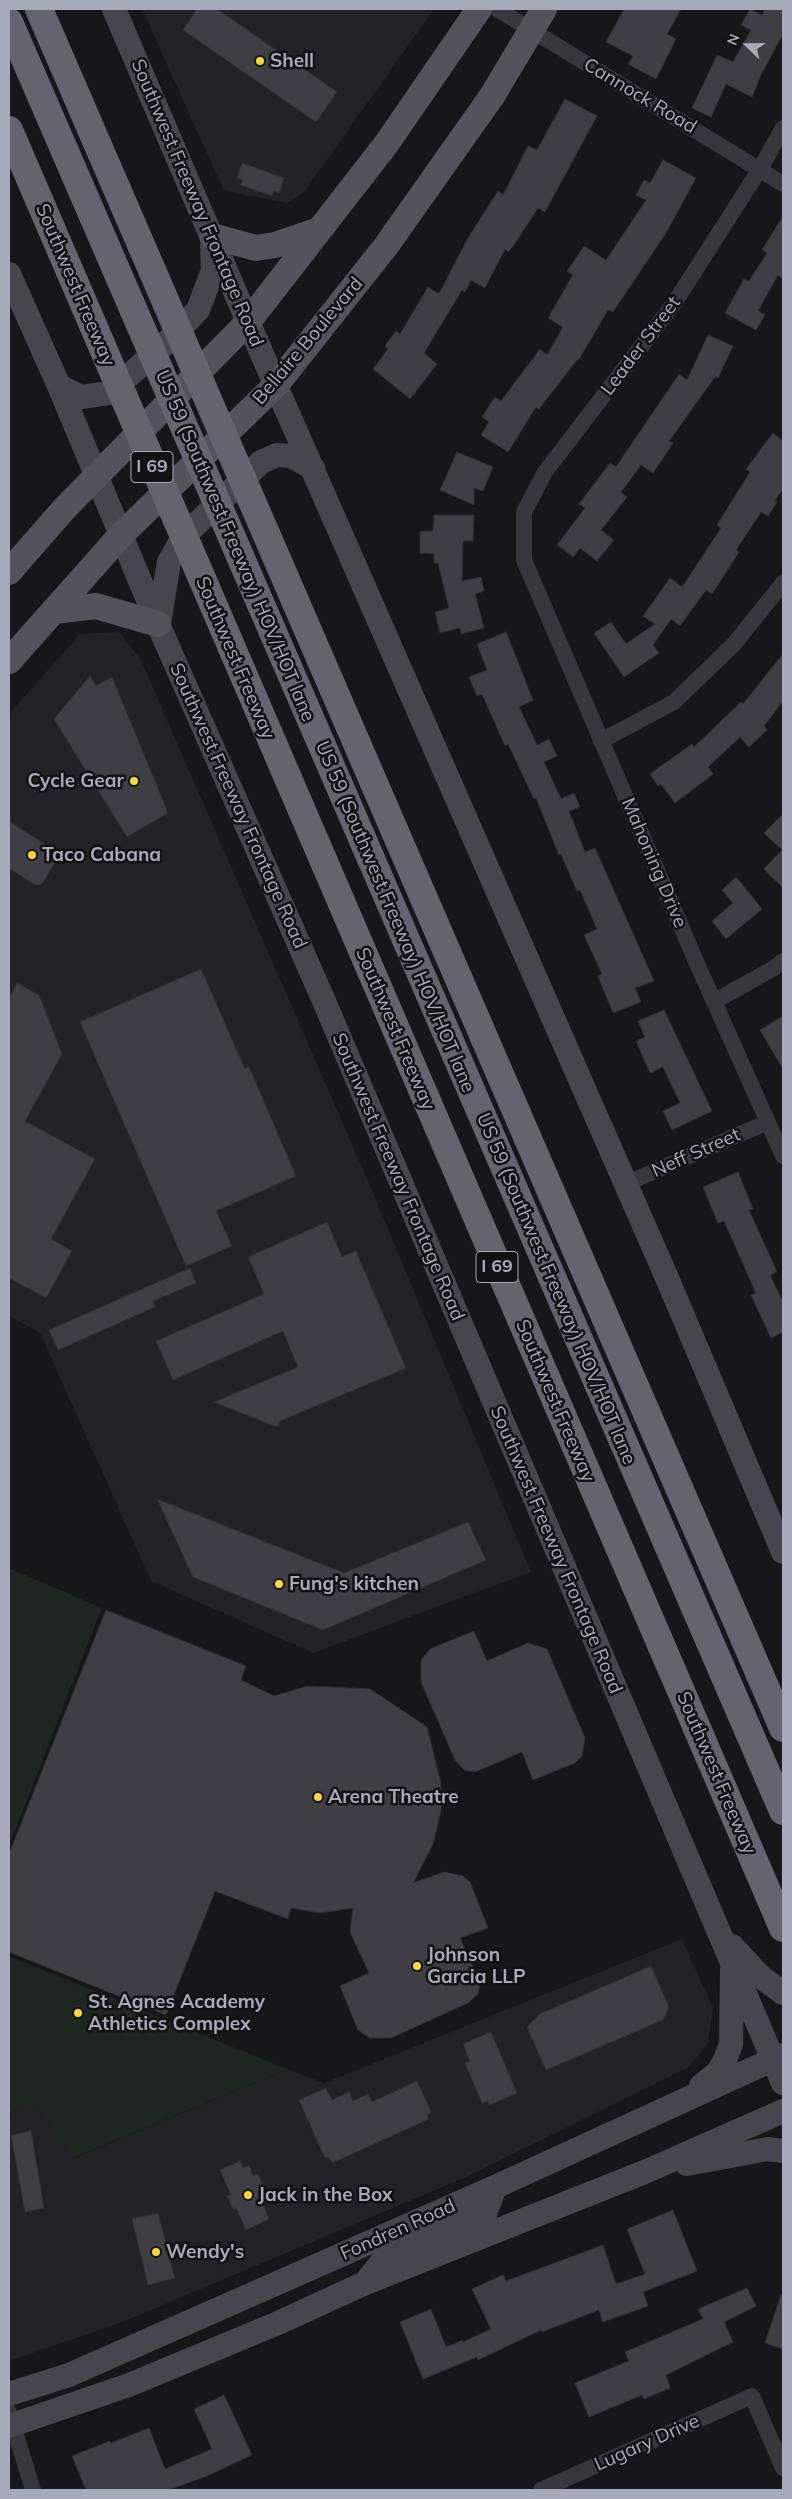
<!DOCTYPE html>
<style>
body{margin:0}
#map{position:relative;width:792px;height:2499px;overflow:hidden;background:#171619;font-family:Mulish,sans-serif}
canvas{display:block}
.frame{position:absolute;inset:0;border:10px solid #a7aaba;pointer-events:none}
.north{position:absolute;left:722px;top:20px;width:50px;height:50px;-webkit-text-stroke:4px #121114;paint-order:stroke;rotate:292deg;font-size:14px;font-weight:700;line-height:20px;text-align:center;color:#a7aaba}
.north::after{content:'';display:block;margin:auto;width:18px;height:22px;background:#a7aaba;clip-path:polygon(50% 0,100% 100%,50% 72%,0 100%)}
</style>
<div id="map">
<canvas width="792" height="2499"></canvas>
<div class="frame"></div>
<div class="north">N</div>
</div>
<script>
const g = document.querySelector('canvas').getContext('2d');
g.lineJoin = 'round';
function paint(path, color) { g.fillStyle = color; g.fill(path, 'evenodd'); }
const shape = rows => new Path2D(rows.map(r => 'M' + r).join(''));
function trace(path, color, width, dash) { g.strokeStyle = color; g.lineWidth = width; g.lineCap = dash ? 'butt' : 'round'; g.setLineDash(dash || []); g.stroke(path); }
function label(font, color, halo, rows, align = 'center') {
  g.font = font + ' Mulish,sans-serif'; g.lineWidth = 5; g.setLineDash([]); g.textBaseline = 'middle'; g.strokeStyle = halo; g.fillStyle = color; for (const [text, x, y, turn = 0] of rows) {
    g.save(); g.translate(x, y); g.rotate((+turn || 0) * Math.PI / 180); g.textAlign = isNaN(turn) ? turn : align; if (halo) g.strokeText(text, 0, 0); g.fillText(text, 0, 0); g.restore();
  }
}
paint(shape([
 [142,9,434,9,304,192,287,203,224,191],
 [119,632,140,658,374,1195,531,1572,313,1653,151,1581,40,1333,9,1316,9,714,80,634],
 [682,1939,713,2008,708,2043,689,2067,464,2178,120,2323,9,2361,9,2113,34,2103,74,2158,287,2069,324,2083]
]), '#232226');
paint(shape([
 [9,1568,102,1608,9,1846],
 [9,1956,287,2069,73,2158,34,2103,9,2113]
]), '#1e2720');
const building = shape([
 [197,9,217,9,337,92,316,122,183,30,197,9],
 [624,9,681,9,667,34,676,39,656,79,628,64,633,56,606,42,624,9],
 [750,9,762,15,765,9,783,9,783,34,761,75,752,97,726,84,711,117,692,108,717,55,733,62,751,30,741,25,750,9],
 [565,99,597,116,545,212,538,208,514,245,508,252,505,249,485,288,471,280,465,292,462,290,424,353,437,364,410,399,373,369,388,349,385,346,396,331,400,334,428,287,439,294,468,238,498,191,503,195,528,146,537,150,565,99],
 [663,160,696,178,666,233,613,312,608,310,578,361,577,360,539,409,536,407,508,452,481,435,489,422,482,417,495,397,501,401,540,349,547,355,563,327,548,318,573,275,567,271,584,246,606,260,646,200,636,195,644,180,650,183,663,160],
 [242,163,284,178,279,193,274,191,272,196,241,185,243,180,237,178,242,163],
 [783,216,783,279,778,275,758,311,765,315,756,330,725,313,744,279,749,281,767,253,762,250,783,216],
 [708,335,733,346,718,378,715,377,669,441,673,443,653,473,641,465,621,492,627,497,601,530,614,540,597,561,580,548,573,557,557,545,585,508,579,504,610,463,616,467,679,374,687,380,708,335],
 [773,433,783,441,783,489,775,501,777,502,768,516,761,512,736,550,739,552,712,594,706,590,680,626,671,619,653,645,659,653,624,677,594,633,611,622,626,644,655,624,643,616,670,578,682,587,721,528,717,525,750,472,746,469,773,433],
 [457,452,493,467,483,491,474,488,474,505,440,490,457,452],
 [434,515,474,515,473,541,463,541,462,581,481,577,484,591,475,594,484,628,461,634,460,628,440,633,435,612,449,608,438,563,434,563,434,554,420,553,420,531,433,531,434,515],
 [506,632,533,700,519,707,537,745,549,739,557,756,544,762,561,799,574,793,580,807,569,811,585,852,595,848,654,981,635,988,641,1002,613,1013,598,976,602,974,584,935,597,929,580,890,577,891,561,854,559,855,536,798,534,799,508,744,505,746,482,694,477,696,469,677,487,670,477,644,506,632],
 [783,654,783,701,764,726,767,730,749,747,740,737,708,767,713,774,675,803,661,784,658,786,650,774,692,744,694,747,741,702,743,704,783,654],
 [90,676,96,686,112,677,168,813,127,837,54,719,90,676],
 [783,814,783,888,764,869,782,850,764,833,783,814],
 [9,821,55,851,57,859,42,884,35,885,9,868,9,821],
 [736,877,762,909,726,939,712,921,733,903,722,890,736,877],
 [201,969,245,1069,249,1067,296,1176,216,1211,232,1246,186,1266,80,1022,201,969],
 [17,983,39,995,62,1054,25,1121,95,1159,51,1239,72,1251,46,1298,9,1278,9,998,17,983],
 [664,1010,712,1111,672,1130,663,1111,680,1103,663,1067,650,1073,636,1041,645,1037,638,1021,664,1010],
 [783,1016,783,1069,760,1030,783,1016],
 [738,1172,753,1209,749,1210,777,1272,770,1275,783,1302,783,1332,771,1338,751,1295,756,1293,724,1221,718,1223,703,1187,738,1172],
 [327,1222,342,1257,356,1251,406,1368,280,1421,277,1427,214,1402,298,1367,283,1331,173,1380,156,1341,264,1294,248,1257,327,1222],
 [190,1268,196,1283,153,1301,155,1307,58,1350,49,1330,190,1268],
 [157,1499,344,1573,468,1522,486,1560,323,1630,193,1577,157,1499],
 [106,1610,246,1666,241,1680,274,1696,308,1686,370,1689,427,1727,441,1784,441,1811,433,1844,413,1883,444,1872,463,1876,470,1882,488,1928,460,1938,480,1983,478,1994,468,2003,391,2038,370,2038,358,2030,340,1986,369,1973,350,1932,353,1908,320,1913,291,1908,288,1919,215,1891,166,2015,9,1952,9,1854,106,1610],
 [474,1631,487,1661,528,1643,547,1649,585,1738,582,1756,575,1763,533,1780,522,1752,475,1772,464,1770,455,1760,421,1682,421,1660,430,1649,474,1631],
 [651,1966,669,2007,663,2020,546,2070,527,2027,540,2014,651,1966],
 [491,2032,517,2093,489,2105,488,2101,482,2103,465,2063,470,2061,463,2044,491,2032],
 [417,2081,431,2112,427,2115,429,2119,332,2163,329,2157,325,2158,299,2100,326,2088,332,2100,349,2092,353,2101,368,2094,372,2102,417,2081],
 [31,2131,44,2208,25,2212,11,2135,31,2131],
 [240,2161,243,2168,249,2165,253,2176,258,2174,270,2201,263,2204,269,2219,246,2230,236,2208,233,2209,227,2196,231,2195,220,2170,240,2161],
 [673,2210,697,2271,643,2292,648,2306,603,2322,599,2310,542,2332,541,2330,478,2360,477,2357,423,2379,400,2322,431,2309,446,2347,463,2340,463,2342,491,2329,472,2289,503,2275,506,2281,603,2245,616,2284,645,2274,627,2229,673,2210],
 [158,2213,166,2243,169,2242,174,2260,170,2261,175,2278,148,2285,132,2219,158,2213],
 [747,2288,756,2306,724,2322,733,2342,666,2375,670,2388,644,2399,642,2395,589,2417,575,2383,629,2361,625,2352,703,2319,698,2309,747,2288],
 [781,2295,783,2295,783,2349,765,2343,781,2295],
 [224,2395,252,2455,207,2476,168,2490,86,2490,72,2456,110,2441,111,2443,149,2428,165,2469,212,2449,194,2409,224,2395]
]);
paint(building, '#3e3e44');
trace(building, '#313035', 1);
trace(shape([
 [497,9,783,184],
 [783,128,760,169,673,305,545,472,524,512,524,560,695,959,783,1156],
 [601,741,674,702,734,644,783,583],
 [715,1001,774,968,783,961],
 [625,1184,768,1122],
 [9,2412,33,2490],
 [541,2490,752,2396,783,2468]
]), '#37373e', 16);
trace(shape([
 [114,9,248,322,667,1278,783,1552],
 [9,274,59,386,158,624,324,1001,783,2083],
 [59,386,81,397,109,393,165,344,198,310,213,270,212,247],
 [159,624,169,562,183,537,261,462,277,455,291,456,313,468],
 [732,1946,761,1977,783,1993],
 [701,2086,718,2072,725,2060,731,2044,732,1970],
 [687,2164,768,2149,783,2151],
 [368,2279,385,2258,485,2214,495,2187],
 [9,2394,69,2375,495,2187,783,2055],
 [9,2426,129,2385,278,2323,363,2284,647,2171,783,2111]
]), '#45464e', 24);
trace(shape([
 [212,236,256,248,275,245,319,230],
 [9,572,64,509,248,322,387,143,479,9],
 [54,611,96,606,158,624],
 [9,661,122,534,276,385,386,246,492,96,544,9]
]), '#53535d', 26);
trace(shape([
 [39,9,783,1728],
 [9,22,783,1811],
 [9,130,783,1928]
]), '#636470', 28);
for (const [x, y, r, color] of [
 [260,61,5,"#ffd828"],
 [134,781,5,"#ffd828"],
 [32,855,5,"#ffd828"],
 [279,1584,5,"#ffd828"],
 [318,1797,5,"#ffd828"],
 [417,1966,5,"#ffd828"],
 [78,2013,5,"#ffd828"],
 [248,2195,5,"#ffd828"],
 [156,2252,5,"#ffd828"]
]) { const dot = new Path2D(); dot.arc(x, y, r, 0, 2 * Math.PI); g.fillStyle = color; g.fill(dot); trace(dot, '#121114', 2); }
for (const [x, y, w] of [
 [152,467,42],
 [497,1267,42]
]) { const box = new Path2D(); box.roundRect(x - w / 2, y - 15.5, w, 31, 4); g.fillStyle = '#121114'; g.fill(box); trace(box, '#a7aaba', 1); }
label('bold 18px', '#a7aaba', null, [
 ["I 69",152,467],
 ["I 69",497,1267]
]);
label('bold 19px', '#a7aaba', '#121114', [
 ["Shell",270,61],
 ["Cycle Gear",124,781,"right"],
 ["Taco Cabana",42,855],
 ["Fung's kitchen",289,1584],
 ["Arena Theatre",328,1797],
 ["Johnson",427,1955],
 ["Garcia LLP",427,1977],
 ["St. Agnes Academy",88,2002],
 ["Athletics Complex",88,2024],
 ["Jack in the Box",258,2195],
 ["Wendy's",166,2252]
], 'left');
label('19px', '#a7aaba', '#121114', [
 ["Cannock Road",640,96,31],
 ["Southwest Freeway Frontage Road",197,203,67],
 ["Southwest Freeway",75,285,67],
 ["Bellaire Boulevard",308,341,-50],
 ["Leader Street",641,346,-53],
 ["US 59 (Southwest Freeway) HOV/HOT lane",235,546,67],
 ["Southwest Freeway",235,658,67],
 ["Southwest Freeway Frontage Road",238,806,66],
 ["Mahoning Drive",654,863,67],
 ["US 59 (Southwest Freeway) HOV/HOT lane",395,917,67],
 ["Southwest Freeway",395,1029,67],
 ["Neff Street",696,1153,-24],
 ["Southwest Freeway Frontage Road",398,1177,67],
 ["US 59 (Southwest Freeway) HOV/HOT lane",556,1289,67],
 ["Southwest Freeway",555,1401,67],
 ["Southwest Freeway Frontage Road",556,1550,67],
 ["Southwest Freeway",716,1773,67],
 ["Fondren Road",398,2230,-24],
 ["Lugary Drive",647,2443,-24]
]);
</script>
